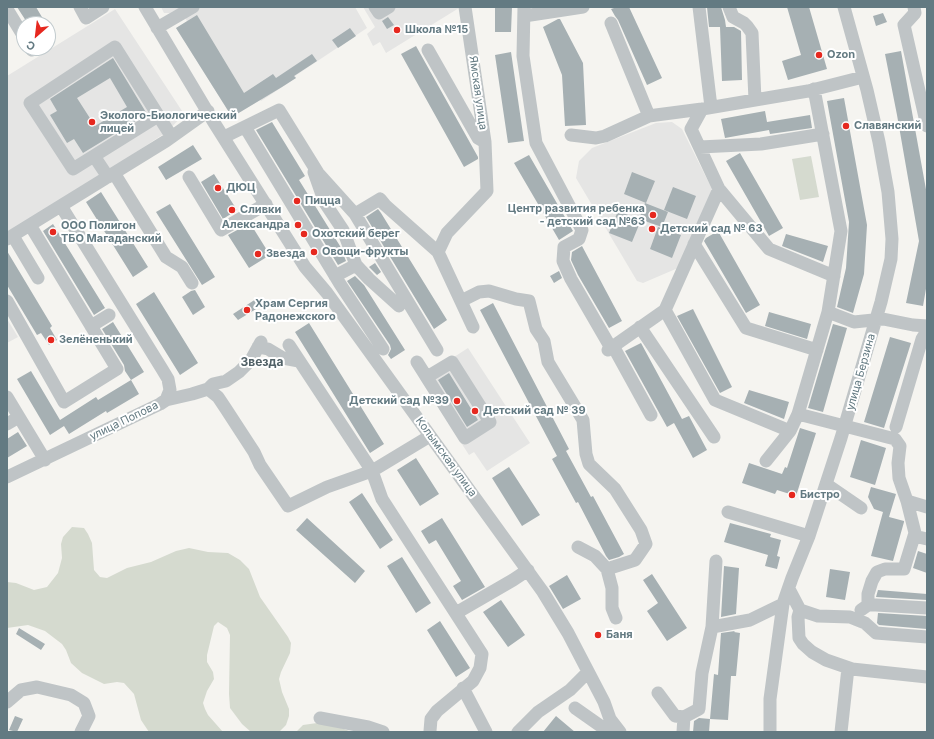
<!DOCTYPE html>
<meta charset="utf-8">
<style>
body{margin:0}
#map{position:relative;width:934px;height:739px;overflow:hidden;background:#f5f4f0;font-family:Inter,sans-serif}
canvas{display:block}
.frame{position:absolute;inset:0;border:8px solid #637a82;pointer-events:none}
.north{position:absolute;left:16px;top:16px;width:40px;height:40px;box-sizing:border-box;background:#fff;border:1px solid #c1cacd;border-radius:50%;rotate:208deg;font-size:11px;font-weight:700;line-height:16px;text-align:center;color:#637a82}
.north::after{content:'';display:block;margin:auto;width:14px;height:18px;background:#e6281f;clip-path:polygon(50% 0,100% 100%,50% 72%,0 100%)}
</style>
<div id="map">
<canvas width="934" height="739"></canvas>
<div class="frame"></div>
<div class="north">С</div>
</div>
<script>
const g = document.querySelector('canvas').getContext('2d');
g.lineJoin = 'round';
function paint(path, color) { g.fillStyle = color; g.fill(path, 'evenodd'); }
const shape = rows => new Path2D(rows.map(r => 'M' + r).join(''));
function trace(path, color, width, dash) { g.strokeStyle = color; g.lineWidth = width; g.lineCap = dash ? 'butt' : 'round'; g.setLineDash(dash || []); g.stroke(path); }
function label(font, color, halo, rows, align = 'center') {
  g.font = font + ' Inter,sans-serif'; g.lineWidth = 4; g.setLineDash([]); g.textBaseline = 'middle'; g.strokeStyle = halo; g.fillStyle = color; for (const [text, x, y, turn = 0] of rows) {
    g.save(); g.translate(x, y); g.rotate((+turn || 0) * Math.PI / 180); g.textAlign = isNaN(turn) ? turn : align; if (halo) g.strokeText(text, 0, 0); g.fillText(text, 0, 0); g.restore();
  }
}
paint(shape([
 [161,7,355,7,367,28,295,76,296,78,261,101,260,100,232,117,176,28,187,21,179,8,170,13,164,13],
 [363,7,458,7,459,8,386,53,380,42,373,46,367,34,375,27],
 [115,9,184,114,168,131,105,173,7,232,7,76],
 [672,122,682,129,714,193,678,268,643,283,637,281,576,178,579,161,592,148,656,123],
 [7,319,18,337,7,343],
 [468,348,530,443,487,471,474,452,469,455,420,379]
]), '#e5e5e4');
paint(shape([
 [811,156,819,197,800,200,792,159],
 [72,527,84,528,88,534,92,543,94,570,100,577,107,578,127,568,151,562,176,551,189,548,208,552,228,553,240,560,249,569,260,597,288,637,291,643,290,653,281,672,279,679,282,692,289,709,289,716,286,725,279,732,251,732,242,724,230,708,229,694,230,635,227,628,218,622,214,626,207,655,207,662,213,672,214,679,207,691,203,703,205,709,208,715,223,732,149,732,141,720,134,694,124,683,117,682,104,684,82,673,71,663,66,650,62,644,45,631,28,625,7,628,7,582,16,583,34,590,47,587,58,573,62,558,61,544,63,537],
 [317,723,330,724,352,732,296,732,303,725]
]), '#d5dacf');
paint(shape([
 [17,7,36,7,46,24,28,24],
 [495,7,512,7,511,32,495,32],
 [617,7,629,7,662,78,647,85,618,20,615,16,611,9],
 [707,7,721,7,725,20,726,27,734,27,741,31,742,80,722,81,720,27,709,27],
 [787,7,809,7,827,69,788,80,782,61,801,55],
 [883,13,887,22,876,26,873,16],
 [197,15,244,93,273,74,276,78,312,54,317,61,294,76,296,78,282,87,232,117,176,28],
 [388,17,394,25,387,29,382,21],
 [558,19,560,19,583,63,586,125,565,126,562,75,543,27],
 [350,28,356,36,338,48,332,40],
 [416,46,478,157,478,159,464,167,401,54],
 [901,51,927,195,927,283,923,306,906,303,919,241,897,115,885,54],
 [511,52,524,141,508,143,495,55],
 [113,58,147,114,83,153,74,139,67,143,50,115,57,111,50,99],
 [110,78,127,107,95,126,77,98],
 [844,98,867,225,864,274,853,313,837,307,846,268,849,222,827,101],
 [765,111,767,122,810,115,812,128,770,134,769,130,725,138,721,119],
 [272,122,305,176,299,180,340,246,346,261,338,265,256,130],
 [193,145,202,159,166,180,158,167],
 [740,153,783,228,769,236,726,161],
 [529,155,573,231,559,240,514,163],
 [632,172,655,181,646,203,624,194],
 [214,174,237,210,223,219,201,182],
 [673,187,696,196,687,219,664,210],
 [101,192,148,267,133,277,86,202],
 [645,203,668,212,662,227,639,219],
 [170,204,215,277,202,285,156,212],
 [378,209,381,213,447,320,434,329,366,217],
 [618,211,641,220,632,242,609,233],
 [250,223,270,255,249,268,228,235],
 [53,224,105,308,94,315,43,231],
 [658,227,681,235,672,258,650,249],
 [718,231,760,305,746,313,704,241,706,238],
 [786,234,828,246,823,262,782,246],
 [582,246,622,321,609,328,578,275,571,260,572,252],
 [7,251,52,326,50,328,57,340,49,345,41,333,37,335,7,285],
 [375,263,381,272,377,275,369,267],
 [559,271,562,278,554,283,550,276],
 [355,276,364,285,405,350,391,359,388,355,391,349,390,345,347,281],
 [195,290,205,307,193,315,182,297,191,291],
 [154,292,198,363,180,375,136,304],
 [256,299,261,306,238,320,233,314],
 [493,303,569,449,566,451,591,497,593,496,624,554,619,557,609,560,606,556,578,502,576,503,552,459,557,456,480,310],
 [693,309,732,387,720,393,677,316],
 [769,312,811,324,807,339,765,326],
 [113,322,144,372,131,380,125,371,124,365,102,329],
 [309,323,384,444,370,453,295,332],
 [833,324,847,328,823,412,808,408],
 [890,337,911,343,884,428,864,422],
 [641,343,682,419,689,416,707,450,693,458,674,423,667,427,625,351],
 [31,371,60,420,96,397,98,400,131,380,139,394,107,413,106,411,69,434,64,426,50,435,17,379],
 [449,373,478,420,467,427,438,380],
 [749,390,789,402,784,419,744,403],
 [800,428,816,433,796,496,777,490,775,494,742,483,749,463,782,474,785,467,787,468],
 [18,432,27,446,7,458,7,439],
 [861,440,886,448,875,485,850,477],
 [416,458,439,494,420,506,397,470],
 [509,467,540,515,522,526,492,478],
 [871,487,896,494,889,517,904,521,904,522,893,561,871,556,883,512,874,509,868,497],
 [362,493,393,540,380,549,349,502],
 [307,518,365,571,355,583,296,530],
 [442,518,485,587,462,600,453,586,461,581,436,540,429,544,421,531],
 [730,523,771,534,770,537,781,540,777,556,780,557,777,569,765,566,768,555,724,542],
 [918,551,927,554,927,573,913,568],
 [402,557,431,603,416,613,387,566],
 [724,566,739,568,736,614,721,617],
 [830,569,850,572,845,600,826,597],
 [652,574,687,628,667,641,647,611,658,603,643,580],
 [567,575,581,599,563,609,549,586],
 [878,590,927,594,927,600,876,597],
 [501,600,525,635,508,647,483,612],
 [878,613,927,616,927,629,879,625,877,623],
 [440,621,470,668,456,677,427,630],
 [19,628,45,644,41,650,16,634],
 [735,631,734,632,740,633,736,676,731,676,728,720,710,719,714,674,718,675,721,633],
 [15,716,23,719,17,732,9,730],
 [556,716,575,732,543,732],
 [699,718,710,719,709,732,693,732,694,721]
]), '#a6b0b3');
trace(shape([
 [80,7,86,18,103,7],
 [145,7,213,121,305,267,327,293,543,592,568,633,604,702,610,719,620,732],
 [375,7,379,13,389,7],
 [465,7,485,142,487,191,447,233,438,252,473,327],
 [524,7,523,56,536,143,582,230,579,239,564,247,563,261,571,279,611,348],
 [699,7,711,107],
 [729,7,733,17,744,23,747,26,752,33,755,100],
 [914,7,915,13,904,25,927,126],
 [7,9,24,37],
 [524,16,583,7],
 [611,23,649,116],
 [157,28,193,7],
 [31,48,32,50],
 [428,50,478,138,485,142],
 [158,116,73,169,30,103,115,47,168,131,173,136],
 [245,127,340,284,383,349],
 [571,135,596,138,605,136,649,116,656,115,702,109,808,91,863,77],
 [224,137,279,110,318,173,355,214],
 [700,147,761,144,823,134],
 [94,156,108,177],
 [314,172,325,203,343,230,356,265,335,276],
 [114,173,166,257,182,267,192,283],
 [189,177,221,230,266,204],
 [719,189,769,249,834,276],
 [13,236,38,278],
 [7,239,166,141,208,111],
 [694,244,746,328,817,350],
 [356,265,369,279,399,306],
 [7,301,64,402,117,369,30,225],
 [461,301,479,292,489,291,516,299,529,301,536,329,544,341,548,362,583,420,586,454,589,464,615,489,641,530,646,544,635,560,607,569],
 [665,310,715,400,790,431,798,414,828,312,841,231,814,89],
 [828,312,854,322,883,319,913,325,927,326],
 [91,326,109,315],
 [640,327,714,437],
 [289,345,372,471,382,499,482,654,480,668,473,681,437,711,431,719,430,731],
 [613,346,651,415],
 [258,347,268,349,283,358,299,361],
 [437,350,355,214,380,199,385,205,438,252],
 [608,350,665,310,719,189,691,129,702,109],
 [417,362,465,438,490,422,452,362,427,377],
 [208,389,218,397,226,409,254,452,260,465,288,506,327,487,372,471,430,436],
 [7,397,45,460],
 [166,400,192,394,208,389,213,384,226,381,239,372,251,360,261,342],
 [798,414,895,439,900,446,898,463,899,478,907,501,915,533,904,569,885,569,877,572,872,581,868,594,868,605],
 [7,424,19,417],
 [896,427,922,339,927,331],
 [766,461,790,431],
 [7,477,160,404,166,400,170,390,168,379,162,369,61,206],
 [826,484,861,508],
 [907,501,927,507],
 [728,512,809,536],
 [914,536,927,539],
 [578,547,595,556,607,569,612,588,612,608,616,618],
 [789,589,800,610,818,616,850,617,865,623,876,633,927,637],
 [800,610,798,617,799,638,803,644,812,652,826,660,852,669,927,677],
 [861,610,868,605,876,605,927,608],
 [456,613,513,580,528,570],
 [712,627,716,561],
 [463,688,486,732],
 [658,693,675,716,684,717],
 [7,702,21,690,37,687,71,695,84,703,89,716,81,732],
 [575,708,602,727,606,732],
 [320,718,368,727,383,732],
 [518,732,538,712,570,690,588,672],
 [683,732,684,717,699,709,702,673,712,627,750,620,783,604],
 [770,732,770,699,783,604,792,578,809,536,841,438,881,302,891,259,892,239,888,192,879,142,867,90,844,7],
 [841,732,848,668]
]), '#bfc4c6', 13);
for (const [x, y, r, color] of [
 [397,30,4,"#e6281f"],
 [819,55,4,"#e6281f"],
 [92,122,4,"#e6281f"],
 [846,126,4,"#e6281f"],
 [218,188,4,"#e6281f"],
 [297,201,4,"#e6281f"],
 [232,210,4,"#e6281f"],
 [653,215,4,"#e6281f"],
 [298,225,4,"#e6281f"],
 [652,229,4,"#e6281f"],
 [53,232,4,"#e6281f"],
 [304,234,4,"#e6281f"],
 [314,252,4,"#e6281f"],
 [258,254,4,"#e6281f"],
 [247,310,4,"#e6281f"],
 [51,340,4,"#e6281f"],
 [457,401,4,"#e6281f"],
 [475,411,4,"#e6281f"],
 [792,495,4,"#e6281f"],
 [598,635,4,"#e6281f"]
]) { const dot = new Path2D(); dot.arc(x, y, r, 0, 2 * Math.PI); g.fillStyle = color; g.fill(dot); trace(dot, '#fff', 1.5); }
label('bold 11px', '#637a82', '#fff', [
 ["Школа №15",405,30],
 ["Ozon",827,55],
 ["Эколого-Биологический",100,116],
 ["лицей",100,129],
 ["Славянский",854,126],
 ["ДЮЦ",226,188],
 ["Пицца",305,201],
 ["Центр развития ребенка",645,209,"right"],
 ["- детский сад №63",645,222,"right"],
 ["Сливки",240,210],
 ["Александра",290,225,"right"],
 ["ООО Полигон",61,226],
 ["ТБО Магаданский",61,239],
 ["Детский сад № 63",660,229],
 ["Охотский берег",312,234],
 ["Овощи-фрукты",322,252],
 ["Звезда",266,254],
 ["Храм Сергия",255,304],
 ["Радонежского",255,317],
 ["Зелёненький",59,340],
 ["Детский сад №39",449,401,"right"],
 ["Детский сад № 39",483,411],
 ["Бистро",800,495],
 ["Баня",606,635]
], 'left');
label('11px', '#637a82', '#fff', [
 ["Ямская улица",478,93,82],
 ["улица Берзина",861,372,-74],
 ["улица Попова",124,421,-26],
 ["Колымская улица",446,457,54]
]);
label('bold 12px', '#516167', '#fff', [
 ["Звезда",262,362]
]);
</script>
